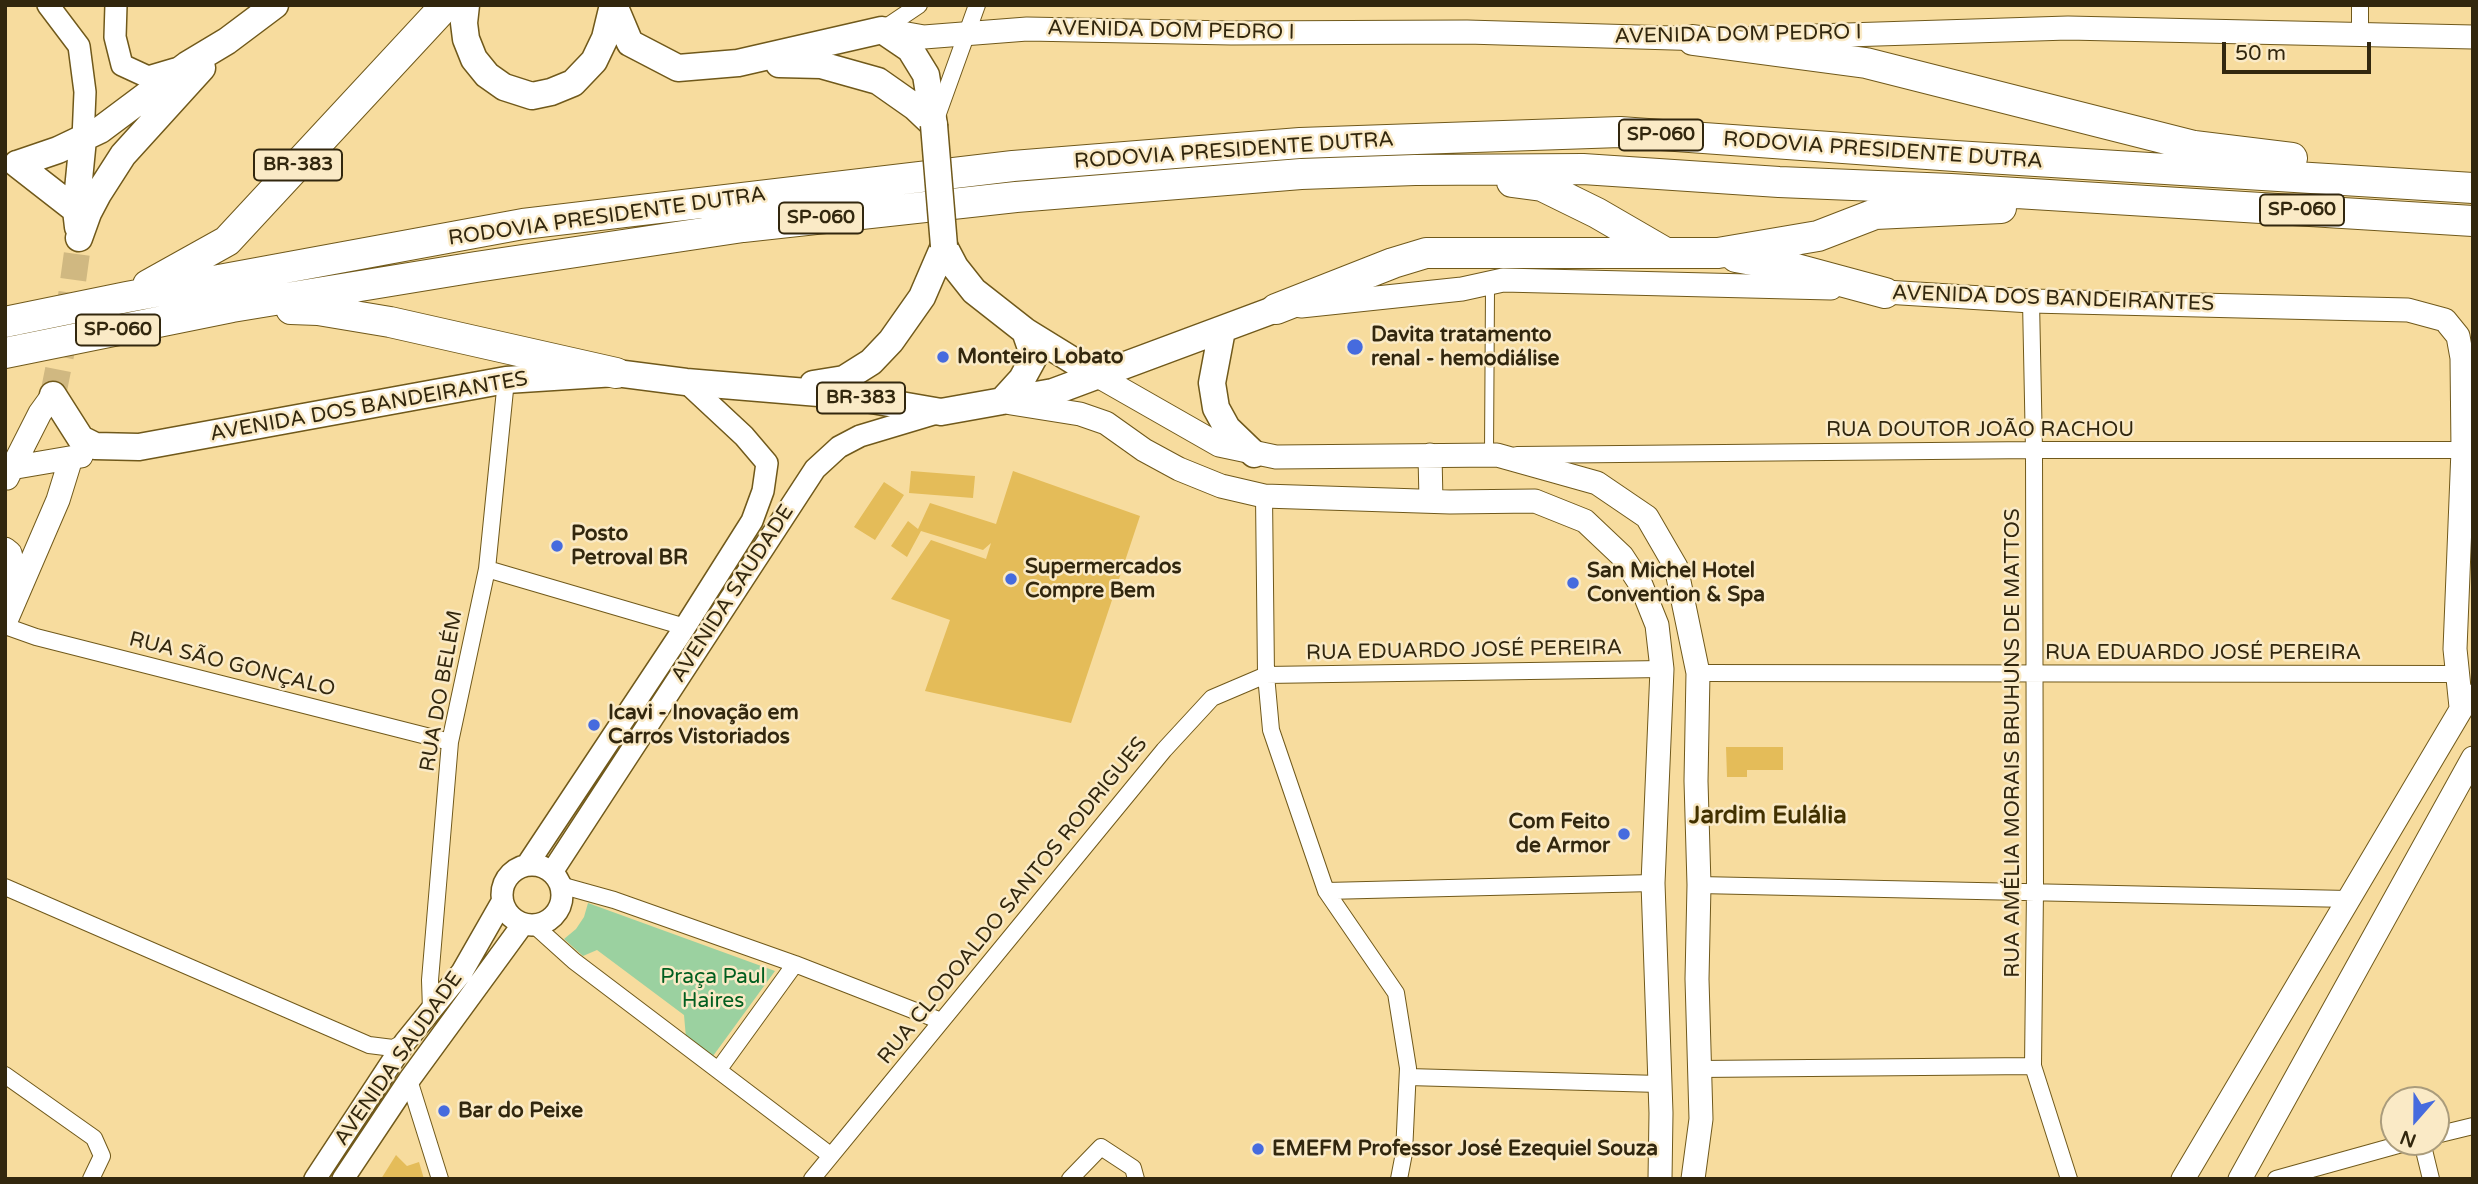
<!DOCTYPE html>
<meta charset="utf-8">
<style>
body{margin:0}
#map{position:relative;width:2478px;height:1184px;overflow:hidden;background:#f7dc9e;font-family:"Varela Round",sans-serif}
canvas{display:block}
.frame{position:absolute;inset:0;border:7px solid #32270e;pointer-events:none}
.north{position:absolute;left:2380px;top:1086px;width:70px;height:70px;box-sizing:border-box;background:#faeac6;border:2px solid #aa9c7c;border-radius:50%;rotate:201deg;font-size:19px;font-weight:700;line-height:28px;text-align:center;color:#32270e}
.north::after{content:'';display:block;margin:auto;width:24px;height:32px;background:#466bde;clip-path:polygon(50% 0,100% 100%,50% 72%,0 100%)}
.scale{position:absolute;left:2222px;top:42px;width:149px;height:32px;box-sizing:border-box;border:4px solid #32270e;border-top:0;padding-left:9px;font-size:21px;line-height:24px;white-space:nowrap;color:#32270e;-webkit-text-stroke:5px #faeac6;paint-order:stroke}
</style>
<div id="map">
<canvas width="2478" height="1184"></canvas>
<div class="frame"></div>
<div class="north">N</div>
<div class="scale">50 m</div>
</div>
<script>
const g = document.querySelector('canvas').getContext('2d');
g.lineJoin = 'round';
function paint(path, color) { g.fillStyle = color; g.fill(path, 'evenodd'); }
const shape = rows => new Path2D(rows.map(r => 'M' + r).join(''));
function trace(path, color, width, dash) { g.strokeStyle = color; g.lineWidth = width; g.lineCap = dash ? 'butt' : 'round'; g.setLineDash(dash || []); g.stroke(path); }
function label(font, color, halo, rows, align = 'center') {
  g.font = font + ' "Varela Round",sans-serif'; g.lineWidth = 5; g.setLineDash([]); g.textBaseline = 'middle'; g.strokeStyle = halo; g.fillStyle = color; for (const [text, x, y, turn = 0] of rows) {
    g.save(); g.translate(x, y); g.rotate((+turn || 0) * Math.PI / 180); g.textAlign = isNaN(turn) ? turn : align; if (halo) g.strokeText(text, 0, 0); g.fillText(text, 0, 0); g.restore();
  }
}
paint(shape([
 [588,903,775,971,713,1056,686,1038,684,1015,597,950,583,956,564,939,576,929,584,917]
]), '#9bd1a0');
paint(shape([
 [911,471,975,476,973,498,909,493],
 [1013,471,1140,516,1071,723,925,691,950,620,891,599,931,540,986,559,991,543,983,550,921,531,907,557,891,546,908,521,918,529,930,503,996,524],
 [884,482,904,495,875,540,854,527],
 [1726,747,1783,747,1783,770,1747,770,1747,777,1727,777],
 [396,1155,407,1166,419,1162,424,1179,381,1179]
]), '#e4bc59');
trace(shape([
 [53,395,67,325,79,238]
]), '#d0b881', 26, [26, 13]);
const service = shape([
 [1489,452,1490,290]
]);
const minor = shape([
 [882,30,919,5],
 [2360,33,2360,5],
 [936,119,977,5],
 [2031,301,2034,450,2035,890,2033,1066,2069,1179],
 [1517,455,2034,450,2463,450],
 [1264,496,1266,675,1271,730,1326,891,1396,993,1408,1068,1404,1153,1399,1179],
 [487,569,685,627],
 [5,626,36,637,450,742],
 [1698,673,2456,674],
 [560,885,614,900,795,964,941,1021],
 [1699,885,2348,899],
 [5,887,369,1045,393,1048,405,1042],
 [1326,891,1653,883],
 [534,925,574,961,830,1155],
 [431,1010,430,980,450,742,487,569,506,380],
 [719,1069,795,964],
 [1699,1069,2033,1066],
 [5,1075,94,1138,102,1156,91,1179],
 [1408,1077,1659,1084],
 [409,1080,440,1179],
 [2436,1135,2473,1126],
 [2422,1142,2431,1179],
 [812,1179,1164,750,1212,698,1266,675,1662,669],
 [1070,1179,1101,1147,1133,1168,1136,1179],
 [2276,1179,2409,1142]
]);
const tertiary = shape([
 [48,5,79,46,85,92,83,139],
 [116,5,115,37,122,65,148,77,175,69],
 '502 895a30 30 0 1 1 60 0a30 30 0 1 1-60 0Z',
 [527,865,685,627,752,521,763,491,767,463,744,436,686,382],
 [552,872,815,469,839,447,860,436,940,412],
 [315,1179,405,1042,462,972,502,902],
 [343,1179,409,1080,523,924]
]);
const secondary = shape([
 [885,30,924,37,1027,29,1231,33,1467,32,1707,39],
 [1752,38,2068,28,2473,37],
 [1869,291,2031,301,2408,310,2445,320,2458,336,2462,358,2463,450,2455,649,2461,707],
 [1301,306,1462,289,1503,280,1831,288],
 [1098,376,1219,445,1276,457,1497,455,1597,483,1647,517,1676,567,1698,673,1696,781,1699,885,1697,979,1701,1119,1693,1179],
 [1011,403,1080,414,1106,423,1144,450,1179,469,1221,486,1264,496,1450,502,1535,501,1585,521,1622,556,1641,585,1657,625,1662,669,1653,883,1661,1113,1660,1179],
 [1430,455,1431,501],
 [5,469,81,456],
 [7,478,40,413,53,395],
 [5,549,10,553,12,561,8,597],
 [5,623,58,500,71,458],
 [2183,1179,2469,696],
 [2240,1179,2473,758]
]);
const primary = shape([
 [466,5,464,23,466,39,474,59,487,75,504,87,532,96,551,92,573,83,594,61,605,38,613,5],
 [614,5,630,43,678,68,738,63,882,30,910,49,926,75,934,125],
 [779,64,821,65,878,81,915,107,934,125],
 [17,164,58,150,100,130,187,65,227,41,275,5],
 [17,164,76,210],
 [78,227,76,210,83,139],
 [79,238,88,213,98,194,123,155,202,68],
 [944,246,955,267,974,291,1025,331,1098,376],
 [1222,330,1212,383,1216,408,1227,428,1254,454],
 [813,384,844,379,871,362,891,341,922,297,944,246],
 [53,395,81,439,95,446,139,447,506,380,616,373,686,382,843,395,941,412,1053,392,1276,309],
 [1002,401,1022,379,1034,357,1025,331]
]);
const motorway = shape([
 [1693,40,1866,63,2194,146,2292,158],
 [1512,182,1542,186,1597,213,1666,253],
 [1736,257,1785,266,1885,293],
 [148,285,227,241,446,5],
 [291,309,318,310,390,322,616,373],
 [1276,309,1393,263,1426,253,1718,253,1818,236,1875,214,2001,208],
 [5,322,127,297,523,224,1013,166,1300,143,1620,132,1955,156,2473,188],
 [5,353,232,307,476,267,743,227,1016,197,1301,174,1415,170,1583,169,1779,182,1951,189,2473,221]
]);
trace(service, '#70591b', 10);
trace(minor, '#70591b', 18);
trace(tertiary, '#70591b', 24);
trace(secondary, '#70591b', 25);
trace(primary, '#70591b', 29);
trace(motorway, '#70591b', 32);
trace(service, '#fff', 8);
trace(minor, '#fff', 16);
trace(tertiary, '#fff', 21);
trace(secondary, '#fff', 23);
trace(primary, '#fff', 26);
trace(motorway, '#fff', 30);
const primaryBridge = shape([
 [934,125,944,246]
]);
trace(primaryBridge, '#70591b', 29, []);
trace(primaryBridge, '#fff', 26);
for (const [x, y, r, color] of [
 [1355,347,9,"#466bde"],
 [943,357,7,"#466bde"],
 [557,546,7,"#466bde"],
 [1011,579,7,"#466bde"],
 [1573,583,7,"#466bde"],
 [594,725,7,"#466bde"],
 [1624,834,7,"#466bde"],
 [444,1111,7,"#466bde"],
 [1258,1149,7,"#466bde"]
]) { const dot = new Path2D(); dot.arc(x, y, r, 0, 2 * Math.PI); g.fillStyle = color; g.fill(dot); trace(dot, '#faeac6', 2.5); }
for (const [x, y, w] of [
 [1661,135,84],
 [298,165,88],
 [2302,210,84],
 [821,218,84],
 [118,330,84],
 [861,398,88]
]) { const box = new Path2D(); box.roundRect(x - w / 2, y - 15.5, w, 31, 5); g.fillStyle = '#faeac6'; g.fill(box); trace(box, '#32270e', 2); }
label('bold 19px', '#32270e', null, [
 ["SP-060",1661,135],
 ["BR-383",298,165],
 ["SP-060",2302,210],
 ["SP-060",821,218],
 ["SP-060",118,330],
 ["BR-383",861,398]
]);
label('21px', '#32270e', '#faeac6', [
 ["AVENIDA DOM PEDRO I",1171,31,1],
 ["AVENIDA DOM PEDRO I",1738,35,-1],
 ["RODOVIA PRESIDENTE DUTRA",1234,151,-4],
 ["RODOVIA PRESIDENTE DUTRA",1883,151,4],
 ["RODOVIA PRESIDENTE DUTRA",607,217,-8],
 ["AVENIDA DOS BANDEIRANTES",2053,299,2],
 ["AVENIDA DOS BANDEIRANTES",369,407,-10],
 ["RUA DOUTOR JOÃO RACHOU",1980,430],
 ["AVENIDA SAUDADE",733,594,-57],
 ["RUA EDUARDO JOSÉ PEREIRA",1464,651,-1],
 ["RUA EDUARDO JOSÉ PEREIRA",2203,653],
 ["RUA SÃO GONÇALO",232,665,14],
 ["RUA DO BELÉM",442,691,-80],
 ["RUA AMÉLIA MORAIS BRUHUNS DE MATTOS",2013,743,-90],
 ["RUA CLODOALDO SANTOS RODRIGUES",1013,901,-51],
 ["AVENIDA SAUDADE",399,1059,-55]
]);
label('bold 21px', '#32270e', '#faeac6', [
 ["Davita tratamento",1371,335],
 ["renal - hemodiálise",1371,359],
 ["Monteiro Lobato",957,357],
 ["Posto",571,534],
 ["Petroval BR",571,558],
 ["Supermercados",1025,567],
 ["Compre Bem",1025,591],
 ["San Michel Hotel",1587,571],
 ["Convention & Spa",1587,595],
 ["Icavi - Inovação em",608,713],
 ["Carros Vistoriados",608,737],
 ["Com Feito",1610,822,"right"],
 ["de Armor",1610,846,"right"],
 ["Bar do Peixe",458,1111],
 ["EMEFM Professor José Ezequiel Souza",1272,1149]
], 'left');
label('21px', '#015e1f', '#faeac6', [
 ["Praça Paul",713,977],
 ["Haires",713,1001]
]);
label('bold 24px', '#423100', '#faeac6', [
 ["Jardim Eulália",1768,817]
]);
</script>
